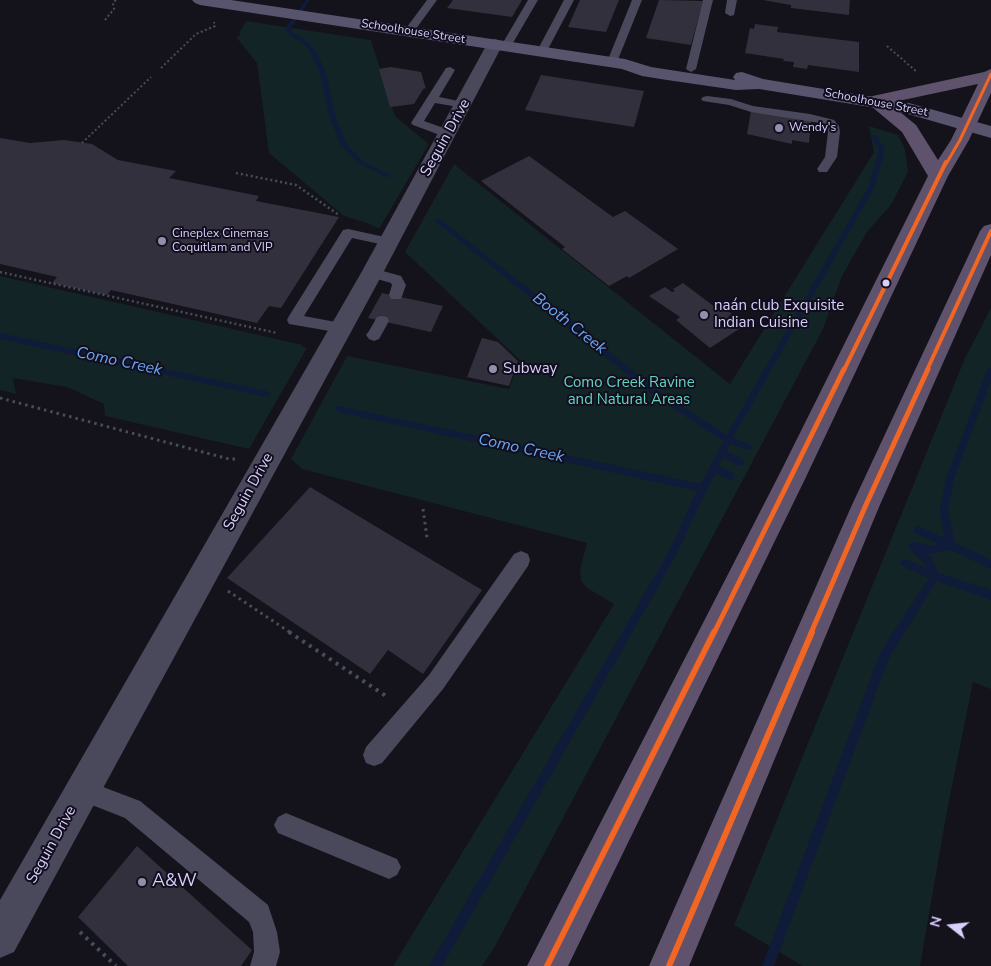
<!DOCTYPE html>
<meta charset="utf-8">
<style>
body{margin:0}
#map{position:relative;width:991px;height:966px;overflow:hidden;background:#14121a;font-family:"Nunito Sans",sans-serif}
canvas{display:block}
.north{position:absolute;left:926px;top:901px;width:50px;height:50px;-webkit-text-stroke:4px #120e1e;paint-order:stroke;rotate:286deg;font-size:14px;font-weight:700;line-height:20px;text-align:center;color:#d8d0fb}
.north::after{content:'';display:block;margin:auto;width:18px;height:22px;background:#d8d0fb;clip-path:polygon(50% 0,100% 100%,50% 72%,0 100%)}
</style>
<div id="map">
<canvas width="991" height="966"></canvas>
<div class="north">N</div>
</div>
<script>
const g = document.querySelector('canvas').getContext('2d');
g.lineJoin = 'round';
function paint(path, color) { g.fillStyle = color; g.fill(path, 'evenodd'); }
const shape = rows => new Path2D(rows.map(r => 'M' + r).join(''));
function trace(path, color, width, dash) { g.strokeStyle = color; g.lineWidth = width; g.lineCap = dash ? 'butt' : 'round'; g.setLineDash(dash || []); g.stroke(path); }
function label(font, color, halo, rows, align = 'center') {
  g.font = font + ' "Nunito Sans",sans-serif'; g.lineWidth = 4; g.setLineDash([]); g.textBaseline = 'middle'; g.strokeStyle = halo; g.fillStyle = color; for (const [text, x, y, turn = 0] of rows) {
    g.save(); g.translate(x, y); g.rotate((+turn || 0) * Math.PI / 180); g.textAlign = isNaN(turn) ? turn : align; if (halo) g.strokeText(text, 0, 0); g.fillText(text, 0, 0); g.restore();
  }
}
paint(shape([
 [246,21,371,40,395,116,429,144,379,229,370,224,344,216,269,153,257,63,236,37,241,35,239,33],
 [869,126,898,135,905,149,908,172,891,205,867,232,842,276,823,329,494,948,482,966,393,966,614,604,587,588,581,581,580,569,587,543,302,469,291,459,347,356,509,389,520,360,405,252,454,164,730,384,874,152],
 [0,276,303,345,303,347,307,348,249,449,105,416,104,404,67,387,13,378,16,394,0,390],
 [991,308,991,689,973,682,947,811,920,966,803,966,734,925,965,358]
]), '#122426');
paint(shape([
 [306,0,310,0,291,28,292,32,309,43,317,53,326,73,335,115,347,145,363,161,390,175,390,177,386,177,359,163,341,146,329,115,320,73,311,53,305,45,288,34,285,28,306,0],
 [871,135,875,135,885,148,875,186,733,438,751,445,752,447,751,449,748,450,730,444,726,451,743,459,744,462,743,465,737,465,723,458,719,466,734,473,735,476,734,479,731,480,715,473,674,559,442,966,429,966,668,553,697,491,339,412,336,411,335,409,336,407,339,406,701,484,723,441,653,395,435,221,436,219,440,219,659,391,727,435,869,186,879,148,870,136,871,135],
 [0,333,267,391,271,394,267,397,0,339,0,333],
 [991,367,991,381,954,479,948,511,955,543,991,560,991,569,951,550,931,554,927,553,932,558,938,573,991,590,991,600,937,581,889,658,774,966,762,966,881,651,929,578,902,566,900,563,902,560,905,559,927,568,925,564,910,549,908,546,910,543,913,542,931,546,939,544,915,533,913,530,915,527,918,526,945,538,940,511,946,479,987,370,991,367]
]), '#0f1b39');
paint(shape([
 [453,0,522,0,512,17,447,8],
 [580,0,619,0,606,32,568,27],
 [659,0,703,1,691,45,646,38],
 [763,0,850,0,849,15,791,8,791,5],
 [755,24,778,27,777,32,859,42,859,72,808,65,807,69,793,67,794,62,783,61,784,59,745,53,750,28,754,29],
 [391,67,421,72,426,89,424,88,414,104,390,107,379,69],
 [541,75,644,91,634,127,525,110],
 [751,111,811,121,809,143,792,140,792,144,747,134],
 [0,138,30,143,64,140,92,144,118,160,176,171,169,178,259,196,256,201,339,217,281,308,269,306,257,323,111,290,107,295,52,283,57,277,0,264],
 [529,156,613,217,625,211,678,249,629,278,627,276,609,286,562,249,565,247,481,181],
 [683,283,719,310,723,307,732,314,728,316,742,327,710,348,676,320,680,317,649,296,665,287,672,292,675,291,673,289],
 [382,293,443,306,431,332,368,318],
 [482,338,498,342,518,361,509,386,467,377],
 [310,487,482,590,423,674,388,650,370,674,227,578],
 [137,846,252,950,241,966,128,966,78,917]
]), '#32303c');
trace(shape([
 [105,20,114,9,113,3,116,0],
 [887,46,917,72],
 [161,68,196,34,215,26,214,22],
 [82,143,151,77]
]), '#454e5b', 2, [2, 2.5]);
trace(shape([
 [236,173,296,185,339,215],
 [0,272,277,333]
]), '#454e5b', 2.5, [2, 3]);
trace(shape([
 [0,398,229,459,236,459],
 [423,509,427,538],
 [228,591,291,633]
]), '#454e5b', 3, [2.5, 4]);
trace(shape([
 [289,632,389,698],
 [80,932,116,966]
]), '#454e5b', 4, [3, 5]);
paint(shape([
 [427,0,437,0,413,33,405,33,404,31,427,0],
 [528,0,538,0,510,48,502,48,501,46,528,0],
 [564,0,574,0,547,51,546,53,538,53,537,51,564,0],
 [632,0,642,0,617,62,616,64,608,64,607,62,632,0],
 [703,0,713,0,696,69,691,72,686,69,703,0],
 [727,0,737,0,734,15,730,16,725,13,727,0],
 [450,67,455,70,439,97,468,103,470,105,464,108,435,103,424,121,452,131,454,134,452,137,448,138,413,125,411,123,446,68,450,67],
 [707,96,731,99,753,106,810,114,834,120,839,126,840,132,837,157,827,172,819,172,817,169,825,157,828,132,826,124,751,112,729,105,703,101,701,99,703,97,707,96],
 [348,229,394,239,396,242,394,245,389,246,352,238,304,316,346,324,349,328,346,332,341,333,289,324,287,320,289,316,343,230,348,229],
 [372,268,401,276,406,285,401,299,391,299,389,295,392,285,391,283,367,276,365,273,367,270,372,268],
 [382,316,387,317,389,321,379,339,374,341,369,339,366,335,369,331,377,317,382,316],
 [521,551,528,554,530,560,528,566,443,689,382,763,374,766,366,763,363,755,366,747,429,675,514,554,521,551],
 [82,779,140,801,268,905,277,932,280,952,276,966,250,966,254,952,253,932,249,922,125,818,74,798,71,790,74,782,82,779],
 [286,813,397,859,401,867,397,875,389,879,278,833,274,825,278,817,286,813]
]), '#4a485b');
paint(shape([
 [495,39,501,41,503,44,383,273,14,952,0,958,0,900,361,273,487,44,489,41,495,39]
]), '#4a485b');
paint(shape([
 [192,0,231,0,625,59,651,67,735,80,733,77,736,73,742,72,763,79,909,103,991,126,991,138,901,112,759,89,736,90,667,80,642,76,622,69,200,5,195,3,192,0]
]), '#58546d');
paint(shape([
 [991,69,991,93,969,140,948,176,806,477,568,966,527,966,782,469,928,176,902,132,865,101,868,97,984,72,991,69],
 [978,84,951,140,938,160,916,125,889,103,978,84],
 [991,224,991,255,879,507,689,966,649,966,851,507,980,231,984,226,991,224]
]), '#5e526c');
trace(shape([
 [946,164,960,140,991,74]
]), '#f26522', 3);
trace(shape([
 [844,370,946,162],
 [927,370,991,231]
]), '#f26522', 4);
trace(shape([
 [714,633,844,369],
 [811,633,865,507,928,369]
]), '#f26522', 5);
trace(shape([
 [547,966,714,632],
 [669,966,812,632]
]), '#f26522', 6);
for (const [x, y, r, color] of [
 [779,128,5,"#938eac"],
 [162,241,5,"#938eac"],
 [886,283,4.5,"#d8d0fb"],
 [704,315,5,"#938eac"],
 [493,369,5,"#938eac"],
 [142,882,5,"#938eac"]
]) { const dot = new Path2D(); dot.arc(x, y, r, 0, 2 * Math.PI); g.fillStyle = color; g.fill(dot); trace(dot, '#120e1e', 2); }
label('12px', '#d8d0fb', '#120e1e', [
 ["Schoolhouse Street",413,32,9],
 ["Schoolhouse Street",876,103,11]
]);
label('12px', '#d8d0fb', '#120e1e', [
 ["Wendy's",789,128],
 ["Cineplex Cinemas",172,234],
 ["Coquitlam and VIP",172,248]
], 'left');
label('15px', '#d8d0fb', '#120e1e', [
 ["Seguin Drive",446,138,-61],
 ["Seguin Drive",249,492,-61],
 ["Seguin Drive",52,845,-61]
]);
label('15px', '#d8d0fb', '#120e1e', [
 ["naán club Exquisite",714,306],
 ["Indian Cuisine",714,323],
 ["Subway",503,369]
], 'left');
label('15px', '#64d3c0', '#120e1e', [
 ["Como Creek Ravine",629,383],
 ["and Natural Areas",629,400]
]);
label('italic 16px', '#68a6f1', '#120e1e', [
 ["Booth Creek",569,324,38],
 ["Como Creek",119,362,12],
 ["Como Creek",521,449,12]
]);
label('18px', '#d8d0fb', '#120e1e', [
 ["A&W",152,882]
], 'left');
</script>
